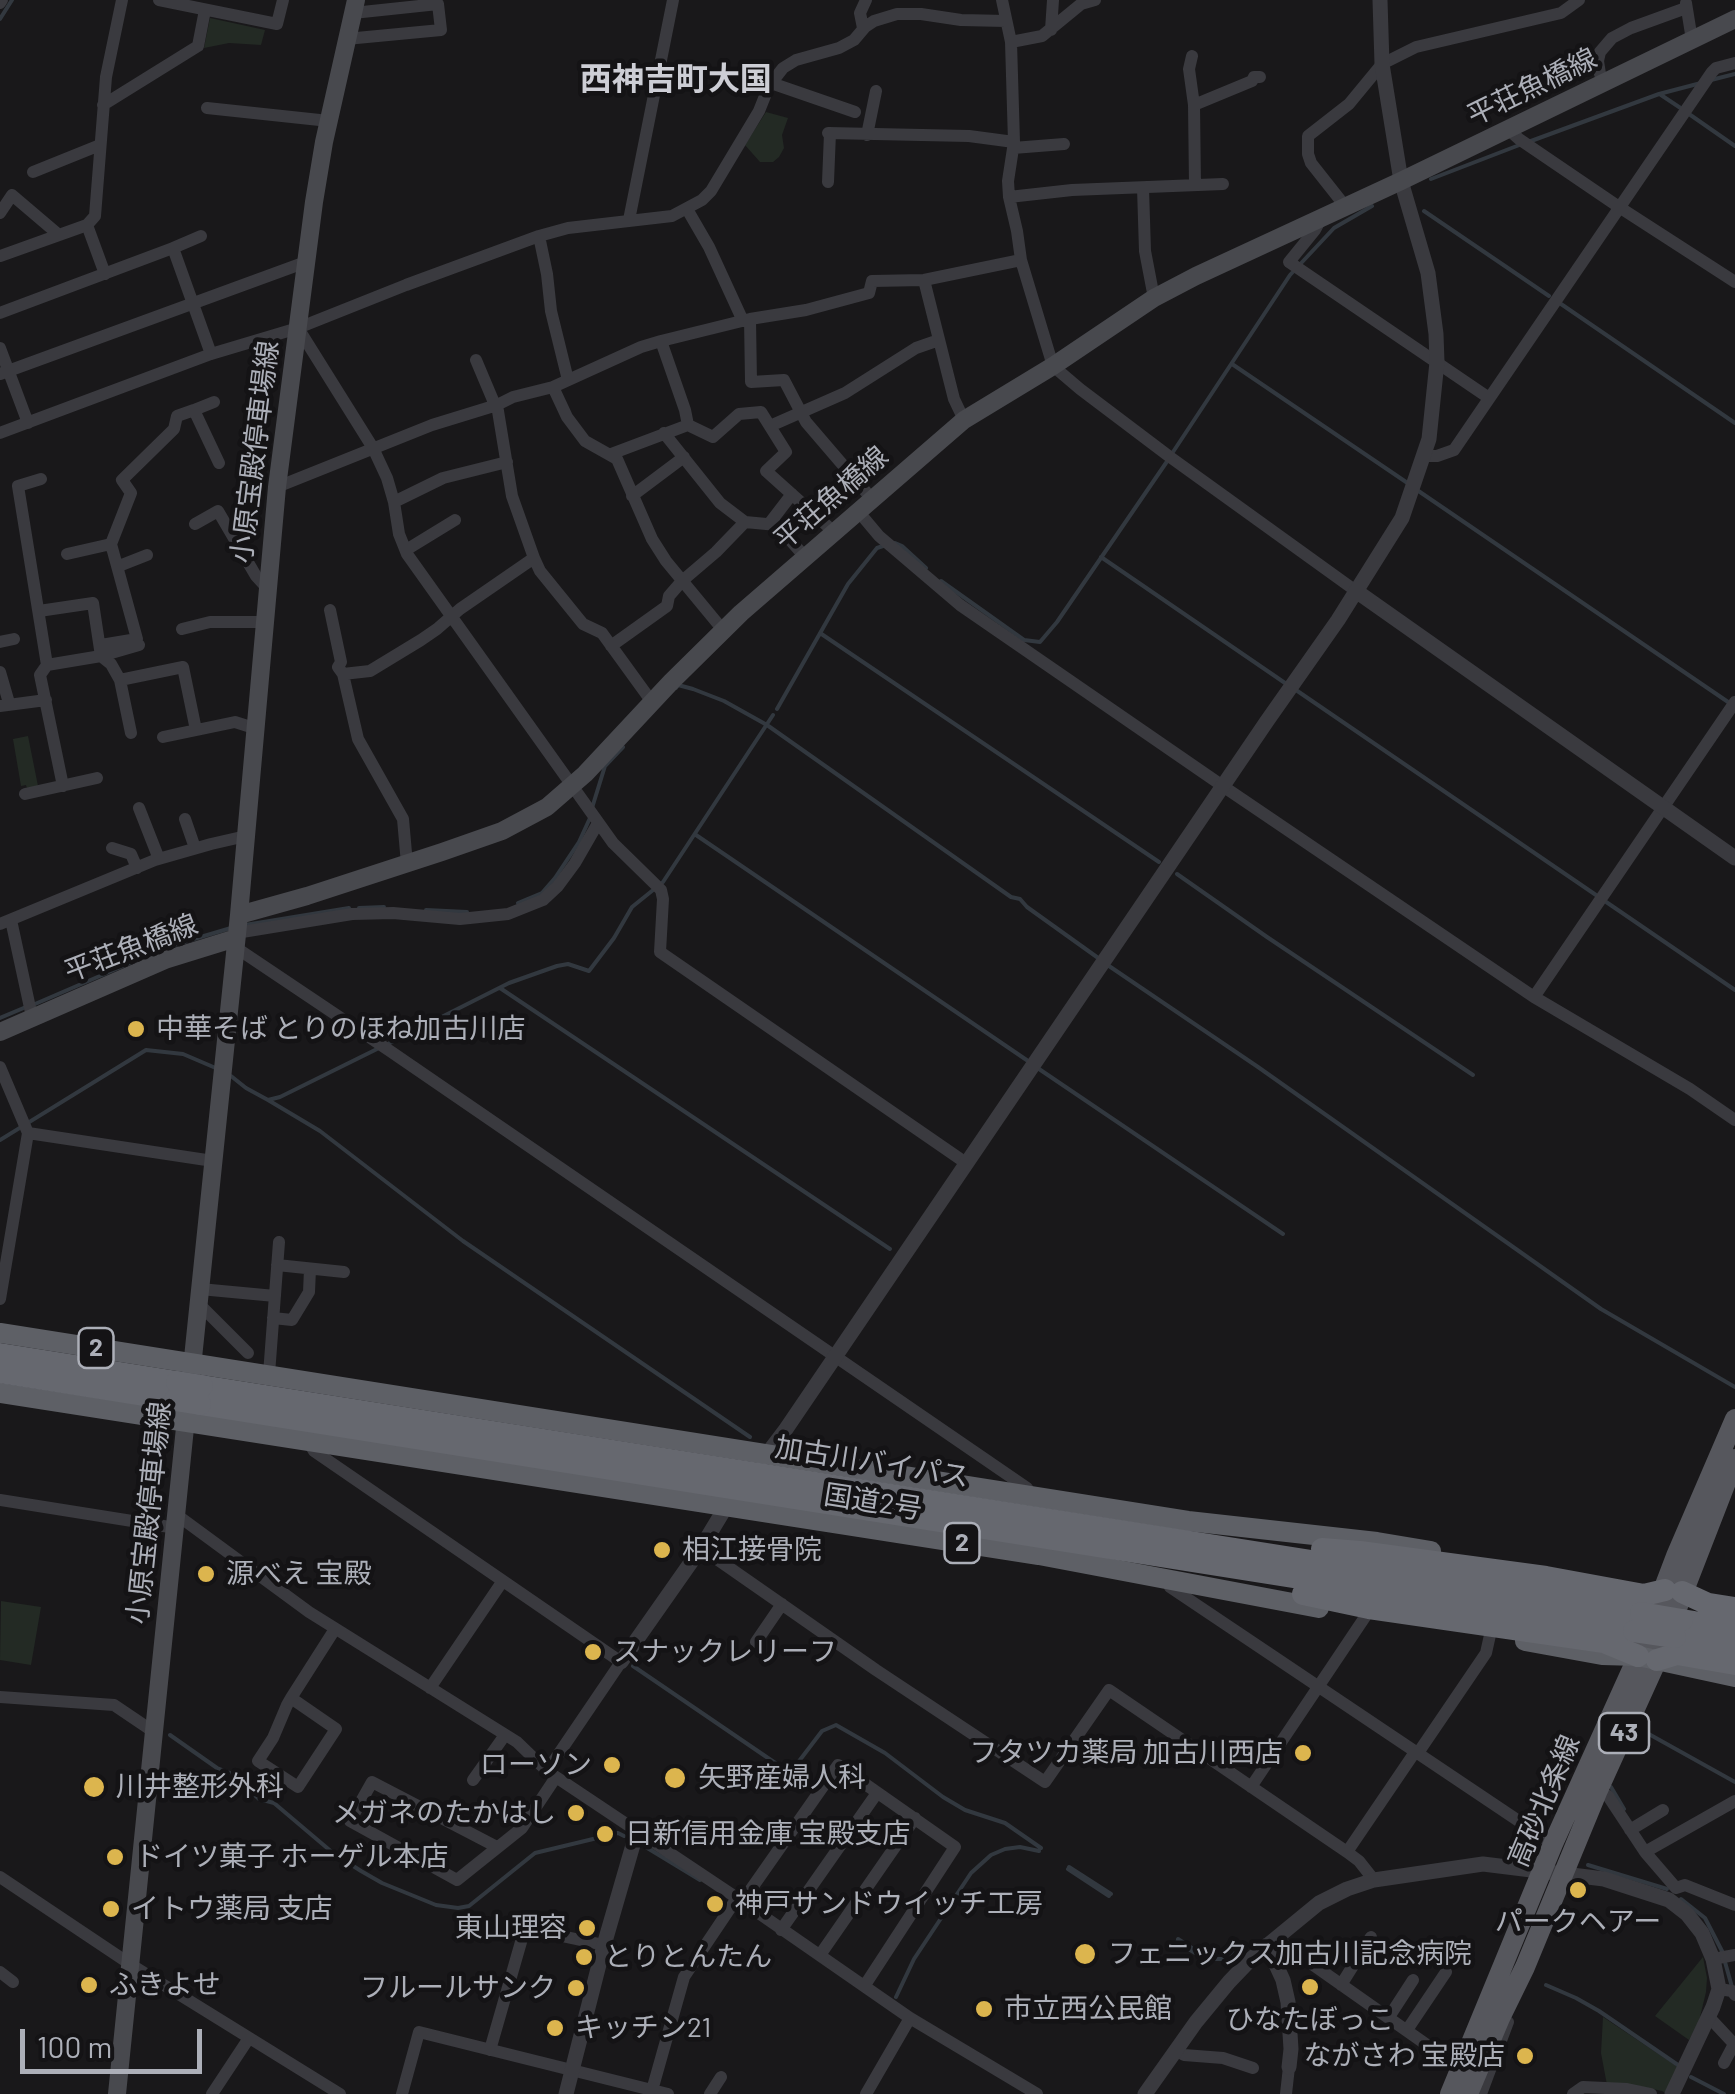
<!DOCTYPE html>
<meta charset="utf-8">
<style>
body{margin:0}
#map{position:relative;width:1735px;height:2094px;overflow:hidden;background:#19181a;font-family:Barlow,sans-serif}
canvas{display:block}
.scale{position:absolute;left:20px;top:2029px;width:182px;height:45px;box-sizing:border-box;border:5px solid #acafb8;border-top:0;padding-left:12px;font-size:30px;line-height:35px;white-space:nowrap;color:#acafb8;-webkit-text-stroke:8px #141315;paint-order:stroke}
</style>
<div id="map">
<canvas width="1735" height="2094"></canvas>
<div class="scale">100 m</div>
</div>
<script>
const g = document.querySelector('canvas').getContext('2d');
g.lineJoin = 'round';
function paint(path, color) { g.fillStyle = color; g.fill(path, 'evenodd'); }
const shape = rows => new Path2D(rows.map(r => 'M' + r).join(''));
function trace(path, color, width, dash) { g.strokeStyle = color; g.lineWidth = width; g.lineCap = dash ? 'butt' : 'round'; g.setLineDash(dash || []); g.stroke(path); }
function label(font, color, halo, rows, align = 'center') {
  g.font = font + ' Barlow,"Noto Sans JP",sans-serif'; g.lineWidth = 9; g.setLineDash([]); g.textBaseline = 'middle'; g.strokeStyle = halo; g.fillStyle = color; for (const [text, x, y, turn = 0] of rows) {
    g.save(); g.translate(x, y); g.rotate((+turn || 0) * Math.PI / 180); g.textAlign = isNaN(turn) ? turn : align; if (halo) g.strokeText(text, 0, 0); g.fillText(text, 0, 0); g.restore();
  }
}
paint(shape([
 [210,18,265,30,261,45,229,43,204,48],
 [766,112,788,118,782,135,784,148,779,157,773,162,760,162,745,145],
 [28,736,38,786,27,788,26,785,21,786,13,739],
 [1,1601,41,1607,31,1665,0,1660],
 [1703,1957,1707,1978,1706,1992,1699,2021,1689,2040,1655,2016],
 [1603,2017,1678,2067,1667,2094,1662,2091,1638,2086,1607,2085,1601,2053]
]), '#232a24');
trace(shape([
 [0,19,12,0],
 [1711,80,1735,74],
 [1661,95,1682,109],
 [1689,114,1735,146],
 [1531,141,1659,94,1701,83],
 [1431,179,1522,144],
 [1424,211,1549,296],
 [1561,304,1735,423],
 [1232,364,1409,484],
 [1173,452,1290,275,1334,228,1372,206],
 [1417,490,1731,704],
 [895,543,902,546,926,568],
 [1101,557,1285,683],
 [941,581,1024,640,1040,642,1057,622,1168,460],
 [820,633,1159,862],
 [676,688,678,685,693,689,724,701,767,725,1011,897,1020,899,1027,907,1101,960],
 [1293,688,1735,990],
 [777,709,848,584,877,548,886,545],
 [592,808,605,766,623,747],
 [696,835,1031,1063],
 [1177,874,1267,937,1473,1075],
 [518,903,542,893,555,878,579,842,590,818],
 [359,908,384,907],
 [426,910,467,912],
 [245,925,349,908],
 [1109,966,1258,1067,1601,1309,1735,1387],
 [500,988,890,1249],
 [35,1004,167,947,231,928],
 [0,1018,26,1007],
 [386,1045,509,983,557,966,568,964,589,971,614,938,632,907,663,882,773,715],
 [1039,1069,1283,1234],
 [231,1076,246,1088,268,1100,280,1097,377,1049],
 [268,1100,320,1131,463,1241,750,1437],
 [0,1140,146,1050,183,1054,218,1069],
 [633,1666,790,1773,822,1731,836,1725,885,1753,943,1797,965,1810,1005,1823,1041,1848],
 [1638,1728,1735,1782],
 [170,1735,217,1768,230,1773,259,1799,274,1803,333,1853,361,1871,382,1883,436,1905,458,1908,469,1906,535,1853,618,1833,624,1836],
 [1611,1787,1624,1809],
 [644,1846,700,1880],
 [1588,1865,1667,1889],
 [1069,1867,1111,1894],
 [1068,1869,1109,1896],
 [1681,1899,1705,1918,1723,1953],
 [1178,1939,1201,1954],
 [1177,1942,1205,1959,1224,1959,1234,1953,1238,1947],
 [1725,1962,1732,1987],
 [1546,1985,1576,1998,1599,2011,1678,2065],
 [896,1997,914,1959,971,1873,991,1855,1005,1849,1020,1847,1039,1851],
 [1691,2077,1724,2094]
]), '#32383f', 4);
trace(shape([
 [159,0,277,24,283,0],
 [1002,0,1011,42,1014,142,1008,181,1009,197,1017,231,1021,260,1053,366,1080,389,1170,457,1356,591],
 [0,3,2,0],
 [1686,3,1692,40],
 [863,28,860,13,866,0],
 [1051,30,1053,0],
 [346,39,441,30,438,4,353,13],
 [1011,42,1042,36,1081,4,1095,0],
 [1192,56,1189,69,1194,105,1195,185],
 [1606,81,1600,74,1598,61,1600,52,1612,38,1631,28,1686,8],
 [771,83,855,112],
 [103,105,198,46,205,10],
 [1194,105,1252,81,1254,77,1260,77],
 [207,108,329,121],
 [1508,129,1519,139,1619,207,1735,282],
 [828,133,969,136,1014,142],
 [867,135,876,91],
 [1013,148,1064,144],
 [33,172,100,145],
 [828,182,830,133],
 [1143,188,1145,251,1154,298],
 [1009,197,1072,190,1223,184],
 [1345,206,1311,163,1308,154,1308,136,1349,104,1382,64,1416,47,1561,13,1579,0],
 [687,209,709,247,743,321],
 [0,213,12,195,59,235],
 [1322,217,1315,230,1289,262,1489,398],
 [629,220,673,0],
 [539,236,547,274,551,311,568,380],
 [173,248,201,236],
 [0,256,87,225],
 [105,274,87,225,95,216,106,77,122,0],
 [924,280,954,399,964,420],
 [0,313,173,248,211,354],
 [750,319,751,382,784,380,806,422,872,499],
 [298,328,373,448,387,478,394,502,399,534,407,554,613,843,661,890,663,899,660,952,966,1163],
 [661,341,685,410,688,425,713,437,739,414,761,412,786,452,766,471,834,532],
 [0,348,28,423],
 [476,360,495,405],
 [0,374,306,262],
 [553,387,567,417,585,441,617,459,652,539,666,561,723,630],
 [497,405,512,496,534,558,540,571,583,624,602,633,652,702],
 [194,410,214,402],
 [770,426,845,393,916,348,939,340],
 [0,433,211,354,298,328,406,285,539,236,568,228,672,216,702,200,711,191,759,111,769,86,783,68,796,60,839,48,854,40,865,27,874,21,897,14,921,14,961,20,1006,21],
 [664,433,720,503,745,522,777,525,805,557],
 [611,454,688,425],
 [1424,456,1437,456,1454,450,1712,72,1716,68,1735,63],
 [41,479,18,486,47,665,101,656,111,664,120,680,183,667,196,730],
 [277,487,432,425,497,405,513,397,553,387,641,347,661,341,750,319,806,310,869,293,872,281,924,280,1021,260],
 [632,496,684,457],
 [394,502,443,478,507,462],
 [858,511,879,536,960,605,1230,791,1534,997,1690,1089,1735,1120],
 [195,524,218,511,256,576,267,588],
 [769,524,792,494],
 [406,550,455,520],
 [67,554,111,544],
 [119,566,147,555],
 [330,610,341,662,338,667,343,674,358,739,403,819,407,864],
 [39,611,93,603,101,656,139,645],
 [182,629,210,622,264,622],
 [0,642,14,639],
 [101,645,137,639,111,544,131,493,122,480,174,429,177,416,194,410,219,463],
 [611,646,667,606,669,596,682,581,716,552,745,522],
 [47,665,40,675,63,786],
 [0,672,9,703],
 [343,674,370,671,421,640,437,629,460,609,534,558],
 [120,680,131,733],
 [0,706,46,700],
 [163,737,235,722,257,729],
 [25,794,97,778],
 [139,808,159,859],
 [185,819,195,848],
 [112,848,131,854,137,868],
 [11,920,32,1017],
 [0,924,155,860,211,844,246,836],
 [236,933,352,914,393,913,460,919,508,914,543,900,558,886,575,863,598,823],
 [235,947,390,1051,1027,1488,1031,1495],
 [1534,997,1735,702],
 [0,1067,28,1133],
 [277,1265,344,1272],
 [200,1289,275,1296],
 [0,1299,28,1133,213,1161],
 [199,1304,248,1353],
 [273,1318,292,1320,309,1292,310,1269],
 [269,1374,279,1242],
 [307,1440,314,1451,621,1662,547,1771],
 [0,1500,176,1528],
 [177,1515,309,1612,517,1742,547,1771,737,1898,910,2018,1037,2094],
 [701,1548,876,1670,1045,1782,1109,1690,1347,1852,1359,1861,1374,1880],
 [1167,1581,1170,1587,1553,1844],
 [756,1642,782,1604],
 [430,1688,500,1585],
 [0,1697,114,1705,154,1732],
 [291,1698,336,1729,298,1787,258,1761,273,1738,287,1705,291,1698,335,1629],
 [1418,1753,1486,1653,1490,1635],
 [473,1780,505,1735],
 [1251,1787,1365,1617],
 [1598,1790,1608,1796,1645,1852,1676,1888],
 [1630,1830,1663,1810],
 [497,1847,372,1782,350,1821,457,1880,522,1828,556,1777],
 [1347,1852,1415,1752],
 [1645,1852,1735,1801],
 [0,1877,130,1964,340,2094],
 [1676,1888,1685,1885,1735,1905],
 [742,1902,838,1765,955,1847,865,1985],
 [781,1930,877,1793],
 [1275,1938,1454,2064],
 [820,1955,915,1818],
 [1713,1959,1735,1955],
 [0,1972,13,1982],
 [1341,1985,1371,1937],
 [1719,1989,1732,1991,1735,1995],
 [1708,2016,1735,2045],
 [1389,2017,1413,1980],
 [1407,2030,1446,1972],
 [490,2050,523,1935,527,1932,538,1931,604,1945],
 [1176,2050,1184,2055,1223,2058,1253,2068],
 [1724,2063,1734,2044],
 [212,2094,249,2038],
 [402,2094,419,2032,668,2094],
 [651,2094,684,1977,737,1898],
 [710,2094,721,2077],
 [866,2094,910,2018],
 [1286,2094,1289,2067],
 [1481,2094,1508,2022],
 [1573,2094,1583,2087,1627,2089,1651,2094]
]), '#3a3a3f', 12);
trace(shape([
 [1356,591,1735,858],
 [764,1458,786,1429,1267,721,1338,620,1402,518,1429,439,1437,362,1436,334,1428,273,1401,181,1382,64,1380,0],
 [621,1662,701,1548,730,1500],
 [1267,1945,1283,1980,1288,2002,1291,2049,1289,2067],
 [566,2094,604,1945,637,1831],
 [1145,2094,1196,2022,1229,1982,1252,1958,1319,1903,1347,1889,1374,1880,1483,1864,1604,1879,1669,1900,1687,1914,1702,1933,1713,1959,1719,1989,1713,2007,1672,2094]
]), '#3a3a3f', 15);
trace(shape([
 [239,915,307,896,442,852,502,831,547,807,585,774,671,682,741,613,964,420,1053,366,1154,298,1196,276,1401,181,1735,19],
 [0,1032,165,960,236,938],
 [191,1377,239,915,277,487,314,202,324,142,356,0],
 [117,2094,187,1408]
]), '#48494e', 18);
trace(shape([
 [1450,2094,1553,1844,1638,1656,1676,1556,1735,1419],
 [1468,2094,1500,2018,1525,1967,1598,1790,1657,1660,1735,1459]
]), '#56575d', 20);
trace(shape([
 [0,1333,1188,1521,1377,1542,1431,1551],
 [0,1393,1039,1555,1319,1608],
 [1525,1641,1602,1655,1638,1656,1735,1677]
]), '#5e6066', 20);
trace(shape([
 [0,1354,177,1382],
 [0,1372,175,1400],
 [202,1386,1641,1613],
 [200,1404,1634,1631],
 [1322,1549,1360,1552,1546,1577,1644,1595,1665,1590],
 [1682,1592,1708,1604,1735,1608],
 [1303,1594,1369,1608,1604,1642,1638,1656],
 [1682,1620,1735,1629],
 [1675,1637,1735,1646],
 [1657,1660,1677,1654,1735,1664]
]), '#66686f', 22);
trace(shape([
 [177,1382,202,1386],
 [175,1400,200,1404],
 [1641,1613,1682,1620],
 [1634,1631,1675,1637]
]), '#66686f', 22);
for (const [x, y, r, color] of [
 [136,1029,10,"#dcb54e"],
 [662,1550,10,"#dcb54e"],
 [206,1574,10,"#dcb54e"],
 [593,1652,10,"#dcb54e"],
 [1303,1753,10,"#dcb54e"],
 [612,1765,10,"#dcb54e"],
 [675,1778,12,"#dcb54e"],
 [94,1787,12,"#dcb54e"],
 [576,1813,10,"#dcb54e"],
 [605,1834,10,"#dcb54e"],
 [115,1857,10,"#dcb54e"],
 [1578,1890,10,"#dcb54e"],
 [715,1904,10,"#dcb54e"],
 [111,1909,10,"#dcb54e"],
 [587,1928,10,"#dcb54e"],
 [1085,1954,12,"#dcb54e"],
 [584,1957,10,"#dcb54e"],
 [89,1985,10,"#dcb54e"],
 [1310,1987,10,"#dcb54e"],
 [576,1988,10,"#dcb54e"],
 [984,2009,10,"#dcb54e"],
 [555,2028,10,"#dcb54e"],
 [1525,2056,10,"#dcb54e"]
]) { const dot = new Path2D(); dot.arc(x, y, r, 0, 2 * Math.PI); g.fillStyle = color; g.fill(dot); trace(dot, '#141315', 4); }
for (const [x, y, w] of [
 [96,1348,35],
 [962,1543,35],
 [1624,1733,50]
]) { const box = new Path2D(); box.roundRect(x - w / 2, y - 20, w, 40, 8); g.fillStyle = '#141315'; g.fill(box); trace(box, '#acafb8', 2.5); }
label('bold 25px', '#acafb8', null, [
 ["2",96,1348],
 ["2",962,1543],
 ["43",1624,1733]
]);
label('28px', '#acafb8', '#141315', [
 ["平荘魚橋線",1532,87,-26],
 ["小原宝殿停車場線",255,452,-83],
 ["平荘魚橋線",831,498,-41],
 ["平荘魚橋線",131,948,-21],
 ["加古川バイパス",872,1462,9],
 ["国道2号",873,1502,9],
 ["小原宝殿停車場線",149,1513,-84],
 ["高砂北条線",1544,1801,-67]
]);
label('28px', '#acafb8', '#141315', [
 ["中華そば とりのほね加古川店",156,1029],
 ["相江接骨院",682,1550],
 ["源べえ 宝殿",226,1574],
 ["スナックレリーフ",613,1652],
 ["フタツカ薬局 加古川西店",1283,1753,"right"],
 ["ローソン",592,1765,"right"],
 ["矢野産婦人科",698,1778],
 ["川井整形外科",116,1787],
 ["メガネのたかはし",556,1813,"right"],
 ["日新信用金庫 宝殿支店",625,1834],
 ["ドイツ菓子 ホーゲル本店",135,1857],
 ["神戸サンドウイッチ工房",735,1904],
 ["イトウ薬局 支店",131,1909],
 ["パークヘアー",1578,1922,"center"],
 ["東山理容",567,1928,"right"],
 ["フェニックス加古川記念病院",1108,1954],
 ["とりとんたん",604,1957],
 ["ふきよせ",109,1985],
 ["フルールサンク",556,1988,"right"],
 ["市立西公民館",1004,2009],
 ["ひなたぼっこ",1310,2020,"center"],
 ["キッチン21",575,2028],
 ["ながさわ 宝殿店",1505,2056,"right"]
], 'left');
label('bold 32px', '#cdced5', '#141315', [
 ["西神吉町大国",676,79]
]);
</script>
